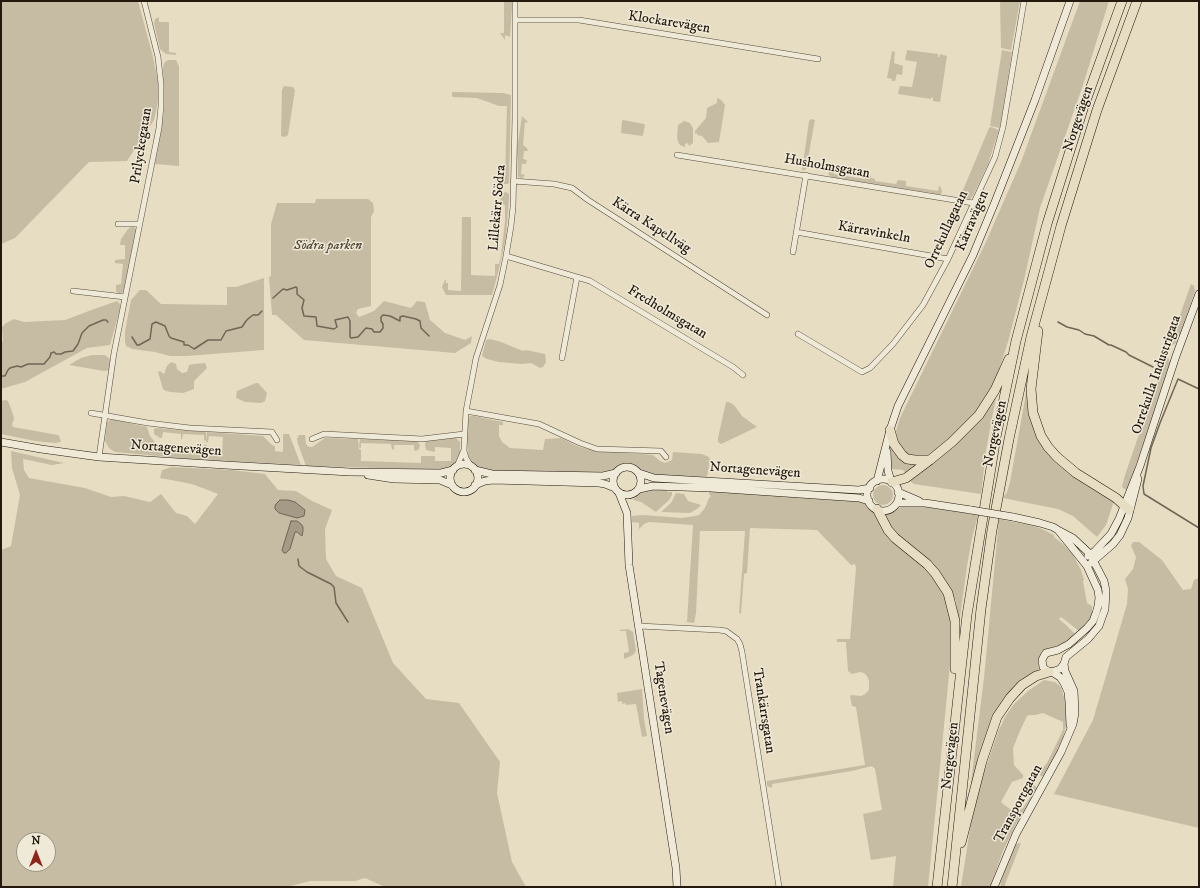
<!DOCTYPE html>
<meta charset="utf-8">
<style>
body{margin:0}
#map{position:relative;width:1200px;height:888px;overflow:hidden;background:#e7ddc3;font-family:"IM FELL DW Pica",serif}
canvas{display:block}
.frame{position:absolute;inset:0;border:2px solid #23190d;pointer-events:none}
.north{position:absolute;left:16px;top:832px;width:40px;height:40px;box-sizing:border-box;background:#efe9d8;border:1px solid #9d9687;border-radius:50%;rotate:0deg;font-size:11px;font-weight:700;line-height:16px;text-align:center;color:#23190d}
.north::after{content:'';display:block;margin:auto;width:14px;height:18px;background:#8f2418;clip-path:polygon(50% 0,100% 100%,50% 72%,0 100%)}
</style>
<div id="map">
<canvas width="1200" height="888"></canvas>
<div class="frame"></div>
<div class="north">N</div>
</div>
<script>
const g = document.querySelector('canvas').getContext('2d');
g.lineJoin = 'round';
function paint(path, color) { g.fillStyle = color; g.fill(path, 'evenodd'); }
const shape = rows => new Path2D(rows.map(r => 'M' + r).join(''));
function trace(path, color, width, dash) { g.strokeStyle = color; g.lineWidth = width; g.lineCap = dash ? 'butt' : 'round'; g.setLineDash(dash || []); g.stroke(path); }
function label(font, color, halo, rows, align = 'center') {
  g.font = font + ' "IM FELL DW Pica",serif'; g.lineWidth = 3; g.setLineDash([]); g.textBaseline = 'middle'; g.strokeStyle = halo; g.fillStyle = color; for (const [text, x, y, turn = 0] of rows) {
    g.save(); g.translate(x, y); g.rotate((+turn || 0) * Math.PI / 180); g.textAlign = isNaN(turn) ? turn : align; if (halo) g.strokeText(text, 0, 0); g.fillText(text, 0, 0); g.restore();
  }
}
paint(shape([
 [1,1,138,1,153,57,160,92,154,120,127,161,89,162,15,238,1,244],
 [504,1,512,1,512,7,510,37,505,35,505,40,500,33,504,33],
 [1000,1,1020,1,1011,50,1001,48],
 [1080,1,1109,1,1083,85,1040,208,1024,280,1008,342,996,379,987,396,977,411,941,446,928,455,917,457,907,454,899,445,896,431,900,418,985,244,1021,162],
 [159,17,159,22,169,22,169,52,176,53,176,55,166,54,160,49,154,23,155,19],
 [907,50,938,54,938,57,939,57,940,54,947,56,940,102,933,101,933,98,931,97,931,99,898,94,900,86,912,87,917,62,905,60],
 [1002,50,1012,52,1000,128,990,126],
 [892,51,895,52,894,63,903,66,902,75,897,74,895,81,892,81,892,79,887,78],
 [168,60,176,60,179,66,179,166,155,164,164,112,163,66,165,62],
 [284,86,293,87,295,90,288,135,285,137,281,136,282,90],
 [452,92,503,93,511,95,509,182,508,184,503,184,500,181,501,178,505,178,507,106,499,106,477,98,453,97,452,96],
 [717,98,721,100,725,105,719,142,708,143,702,136,697,135,698,133,695,134,695,131,706,118,707,108,717,103],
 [522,116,529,123,525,122,523,145,527,148,528,151,524,151,523,159,527,160,526,164,522,164,521,174,525,175,522,178,518,177,518,175,517,149],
 [811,119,815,120,806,169,802,171,809,121],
 [623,120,644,124,645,125,643,135,642,136,621,133,622,121],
 [684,121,690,123,693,128,693,143,689,146,688,143,685,144,685,147,682,146,679,144,677,138,678,125],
 [991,127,999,130,988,164,973,196,970,199,962,199,961,196,963,190,989,128],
 [832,169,834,170,834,174,865,179,866,174,871,176,871,178,875,179,875,181,896,184,898,180,906,181,906,186,938,191,939,186,940,186,942,191,941,194,938,194,831,177,828,174],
 [506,192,509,194,509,199,506,237,499,269,492,295,446,295,442,287,445,280,446,280,446,283,448,283,448,290,461,291,462,217,471,217,471,275,495,276,495,264,499,264,501,256,505,221,505,205,500,203,501,196,503,193],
 [316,199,368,199,373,203,374,211,371,217,371,306,358,309,356,313,359,317,374,311,384,301,411,308,417,301,425,302,430,320,445,333,465,340,472,336,471,343,455,353,304,340,276,315,272,315,269,277,271,276,271,224,277,203,315,203],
 [131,227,134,227,136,230,124,290,122,293,118,293,116,291,116,285,121,284,123,264,115,263,115,260,125,259,125,245,120,245,121,239,128,229],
 [264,278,264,350,187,356,170,356,155,352,132,349,126,346,125,341,125,331,131,300,140,290,146,290,161,304,227,305,227,287,236,287],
 [1191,284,1194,286,1195,291,1179,338,1175,344,1169,346],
 [117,301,120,304,120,309,110,345,87,348,25,382,1,389,1,345,3,340,2,327,6,323,14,319,24,322,65,320,97,308],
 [490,339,501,342,523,351,526,350,545,354,546,362,543,367,540,368,531,363,522,364,499,362,487,359,482,356,486,340],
 [92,355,105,355,110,359,109,370,104,371,69,365,81,358],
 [1166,356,1169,359,1170,363,1128,489,1126,490,1123,488,1122,486,1126,472],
 [171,362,176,364,177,369,182,373,187,372,189,365,194,364,205,363,207,368,194,381,194,389,183,393,171,392,166,391,163,389,158,372,160,371,164,374,167,366],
 [256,383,258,383,267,393,265,401,261,403,245,402,236,398,237,391],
 [1027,388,1039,439,1114,501,1106,525,1097,537,1073,516,1058,509,1003,498,1007,492,1010,482],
 [996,397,986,451,981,494,914,484,911,482,909,479,982,417],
 [6,400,8,401,13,414,14,419,12,424,13,427,58,435,59,436,61,442,55,443,35,441,1,434,1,401],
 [726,402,729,402,734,405,742,416,757,427,721,444,718,442,718,438],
 [470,416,474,416,503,422,503,425,499,425,499,436,502,442,510,448,543,450,545,439,561,438,577,446,591,450,653,455,660,461,665,463,672,460,673,452,702,454,709,457,710,460,707,477,650,475,639,470,633,466,628,465,621,466,614,471,606,473,486,471,478,469,474,466,468,455,467,443,468,420],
 [112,419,147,427,150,436,155,442,154,446,158,446,158,450,203,453,204,445,206,445,208,447,208,453,222,454,223,437,209,436,208,442,202,443,206,442,207,432,263,436,272,445,275,446,275,451,283,452,283,434,289,434,301,465,190,459,115,452,109,448,105,441,107,422],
 [156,428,206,432,206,440,204,441,204,435,183,434,182,439,181,439,181,434,163,432,162,438,160,438,154,434,154,429],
 [299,435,305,435,306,444,309,447,312,447,325,438,358,439,359,449,361,450,361,461,421,463,421,456,435,456,435,461,451,461,451,448,435,447,435,452,426,450,425,445,426,441,428,440,453,438,456,438,460,442,460,453,454,465,447,470,306,466,298,444,297,439],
 [360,439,417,441,420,445,419,449,416,451,414,450,414,445,394,445,394,450,392,449,391,444,361,443,361,448,359,447],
 [890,445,919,465,906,474,903,470,891,469,889,452],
 [11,451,64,463,52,465,23,459,24,470,29,478,85,488,111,497,124,496,150,502,161,494,176,513,187,516,195,524,218,494,192,484,160,478,162,470,172,467,232,470,265,474,278,490,296,491,312,501,332,510,325,529,326,559,336,576,362,588,393,663,426,699,459,703,500,762,497,793,512,862,526,887,385,887,365,878,355,881,310,881,287,887,1,887,1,550,11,546,20,495,12,468],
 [24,840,48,840,48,864,24,864],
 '873 495a10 10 0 1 1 20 0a10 10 0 1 1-20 0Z',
 [646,489,667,490,667,492,672,492,672,495,669,500,656,512,641,502,633,500,639,493],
 [709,491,861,501,871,509,920,563,929,572,942,590,947,602,952,630,952,645,928,887,893,887,896,856,871,860,863,814,882,810,875,769,872,766,852,771,772,784,772,788,767,786,767,781,865,765,856,707,852,706,850,696,851,695,861,696,865,694,869,690,869,681,867,676,864,673,860,672,852,674,848,671,846,642,837,642,837,639,850,639,856,568,855,564,851,565,817,530,750,528,747,573,744,574,741,614,739,613,745,531,700,531,696,613,694,623,687,622,693,525,649,522,644,524,639,529,639,523,632,522,632,516,643,515,682,518,695,516,699,515,705,508,709,498,711,496,709,494],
 [676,493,684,494,688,501,701,505,697,509,690,513,661,512,671,503],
 [903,506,921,506,978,515,972,538,967,566,959,625,956,601,948,584,942,575,935,568,894,533,885,516,885,513],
 [999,519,1029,525,1040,528,1054,535,1054,537,1064,545,1073,555,1081,570,1084,580,1083,581,1087,603,1092,606,1092,613,1090,621,1079,631,1061,617,1059,619,1066,625,1075,634,1063,644,1047,649,1042,651,1038,660,1039,670,1021,682,1009,694,971,788,971,782,984,678],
 [1133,542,1139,542,1162,560,1183,590,1191,589,1194,580,1199,578,1199,828,1054,794,1093,720,1127,604,1128,589,1125,579,1133,569,1136,557,1131,546],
 [628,629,633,632,636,651,633,655,624,659,624,653,629,652,626,631,620,631,620,630],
 [1044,680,1055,682,1061,687,1065,701,1066,720,1066,725,1062,742,1045,777,1041,776,1039,774,1040,771,1047,763,1063,730,1063,722,1043,713,1035,715,1030,715,1027,716,1020,731,1013,748,1014,765,1023,775,1023,778,1012,782,1001,802,1003,804,1010,809,1018,811,1023,808,1031,796,1033,791,1031,786,1032,784,1037,787,1035,792,1016,824,1003,851,990,887,961,887,972,816,984,773,998,732,1005,717,1014,704,1028,691],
 [642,689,644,719,647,736,642,737,636,704,626,705,625,703,622,704,622,701,618,702,617,693],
 [1021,843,1004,887,1002,887,1000,883,1014,846,1016,844]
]), '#c6bca4');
const water = shape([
 [280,500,288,500,295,502,305,510,304,516,297,518,279,513,275,509,275,506,276,504,280,500],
 [291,521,297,521,301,524,303,527,303,531,302,536,297,532,295,532,290,549,286,553,284,553,282,550,291,521]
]);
paint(water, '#a49a85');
trace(water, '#706655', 1);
trace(shape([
 [273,298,283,289,287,290,296,287,297,288,297,294,304,300,302,308,304,316,316,317,317,326,334,329,337,327,335,320,348,317,350,321,350,337,351,338,358,337,366,328,372,329,374,332,380,332,383,328,383,324,381,321,381,317,383,315,390,316,400,321,400,317,403,316,416,319,420,321,421,328,429,336],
 [1058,322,1067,327,1079,330,1085,334,1094,336,1109,345,1111,345,1126,352,1129,355,1153,367],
 [132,337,137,345,139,345,150,339,152,324,156,322,165,326,169,336,171,338,184,342,184,345,188,345,194,349,208,340,221,340,226,331,242,327,246,321,249,318,253,315,258,315,262,311],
 [1,376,5,376,8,370,10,368,17,366,21,367,28,364,44,364,50,357,51,353,54,352,56,354,61,354,65,352,73,351,78,344,82,333,89,326,103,320,106,320,108,322],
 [1199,389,1178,379,1160,423,1151,448,1143,486,1144,494,1199,528],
 [298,559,299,566,307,572,331,584,334,587,336,603,348,622]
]), '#706655', 1.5);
const street = shape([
 [515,20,579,20,818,59],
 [677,155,973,203],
 [513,181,554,184,572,188,588,200,767,315],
 [118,224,140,224],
 [796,232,948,259],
 [793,252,806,175],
 [506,256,590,281,733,367,743,375],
 [73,291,125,297],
 [798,334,862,372,870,368,893,344,923,305,948,259,995,157,1003,127,1024,1],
 [562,358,577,277],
 [466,411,539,424,580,443,597,449,661,451,666,457],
 [91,413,148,423,190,428,272,432,277,440],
 [312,439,324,434,422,439,464,434],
 [464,451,466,458,471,466],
 [99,457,114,353,159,128,161,106,161,84,158,57,144,1],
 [457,466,464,450,466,411,476,358,500,285,506,256,511,226,513,207,515,118,515,1],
 [639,626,719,630,726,631,737,639,740,644,742,652,779,887]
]);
const secondary = shape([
 [1,442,41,449,99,457,225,465,350,472,441,473,453,470],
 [887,452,888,471,891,481],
 '450 478a14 14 0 1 1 28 0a14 14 0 1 1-28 0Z',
 '613 481a14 14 0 1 1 28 0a14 14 0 1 1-28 0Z',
 [475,470,492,474,603,476,616,473],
 [639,473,654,478,859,490,870,488],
 [368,475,394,479,440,480,452,485],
 '867 495a16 16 0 1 1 32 0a16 16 0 1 1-32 0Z',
 [877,481,890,430,898,406,973,255,995,202,1035,100,1070,1],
 [475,485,485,481,493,480,599,483,605,484,615,488],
 [639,489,653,486,711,488,859,498,869,501],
 [898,492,919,501],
 [619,493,627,513,629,565,676,868,677,887],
 [897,503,925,503,971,510],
 [1013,517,1040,523,1053,527,1058,530,1073,538,1090,554,1104,581,1106,591,1105,609,1099,626,1088,639,1066,657,1064,664,1060,669,1052,672,1046,670,1043,667,1042,660,1044,656,1046,653,1058,650,1069,644,1087,628,1093,621,1096,613,1098,606,1099,598,1098,590,1087,566,1058,530],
 [1088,556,1095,551,1111,534,1119,519,1140,466,1176,356,1199,294],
 [1091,563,1113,544,1120,535,1128,518,1138,479],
 [1052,672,1060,677,1064,683,1068,692,1069,702,1070,725],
 [994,887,1016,834,1061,752,1073,724,1075,713,1074,691,1065,671,1064,664]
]);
const highway = shape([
 [1038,331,1031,389,1033,413,1041,436,1048,447,1057,457,1076,473,1116,498,1129,510],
 [890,430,894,444,902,455,907,459,915,460,930,460],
 [892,482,906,478,930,460,952,442,979,415,995,390,1009,359],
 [877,509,888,530,895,538,927,564,935,573,948,593,955,621,955,669],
 [961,843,982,761,997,717,1010,698,1022,685,1036,676,1049,672],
 [937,887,967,615,996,437,1016,341,1047,224,1084,106,1122,1],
 [952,887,981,609,992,530,1009,439,1031,337,1061,226,1097,110,1137,1]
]);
trace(street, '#544a3a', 6);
trace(secondary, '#23190d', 8);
trace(highway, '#23190d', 10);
trace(street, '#efe9d8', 5);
trace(secondary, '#efe9d8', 7);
trace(highway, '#e7ddc3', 9);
const secondaryBridge = shape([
 [971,510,1013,517]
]);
trace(secondaryBridge, '#23190d', 8, []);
trace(secondaryBridge, '#efe9d8', 7);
label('14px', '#23190d', '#efe9d8', [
 ["Klockarevägen",669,23,9],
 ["Norgevägen",1079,119,-72],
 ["Prilyckegatan",142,146,-81],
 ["Husholmsgatan",827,167,10],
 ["Lillekärr Södra",498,208,-85],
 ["Kärravägen",973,221,-67],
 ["Kärra Kapellväg",651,226,33],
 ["Orrekullagatan",947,230,-65],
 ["Kärravinkeln",874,233,10],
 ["Fredholmsgatan",667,313,31],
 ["Orrekulla Industrigata",1157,375,-71],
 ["Norgevägen",996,434,-78],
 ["Nortagenevägen",176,449,4],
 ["Nortagenevägen",755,471,4],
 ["Tagenevägen",663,698,81],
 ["Trankärrsgatan",763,711,81],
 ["Norgevägen",951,756,-84],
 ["Transportgatan",1019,804,-62]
]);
label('italic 14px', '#544a3a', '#efe9d8', [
 ["Södra parken",328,246]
]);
</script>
